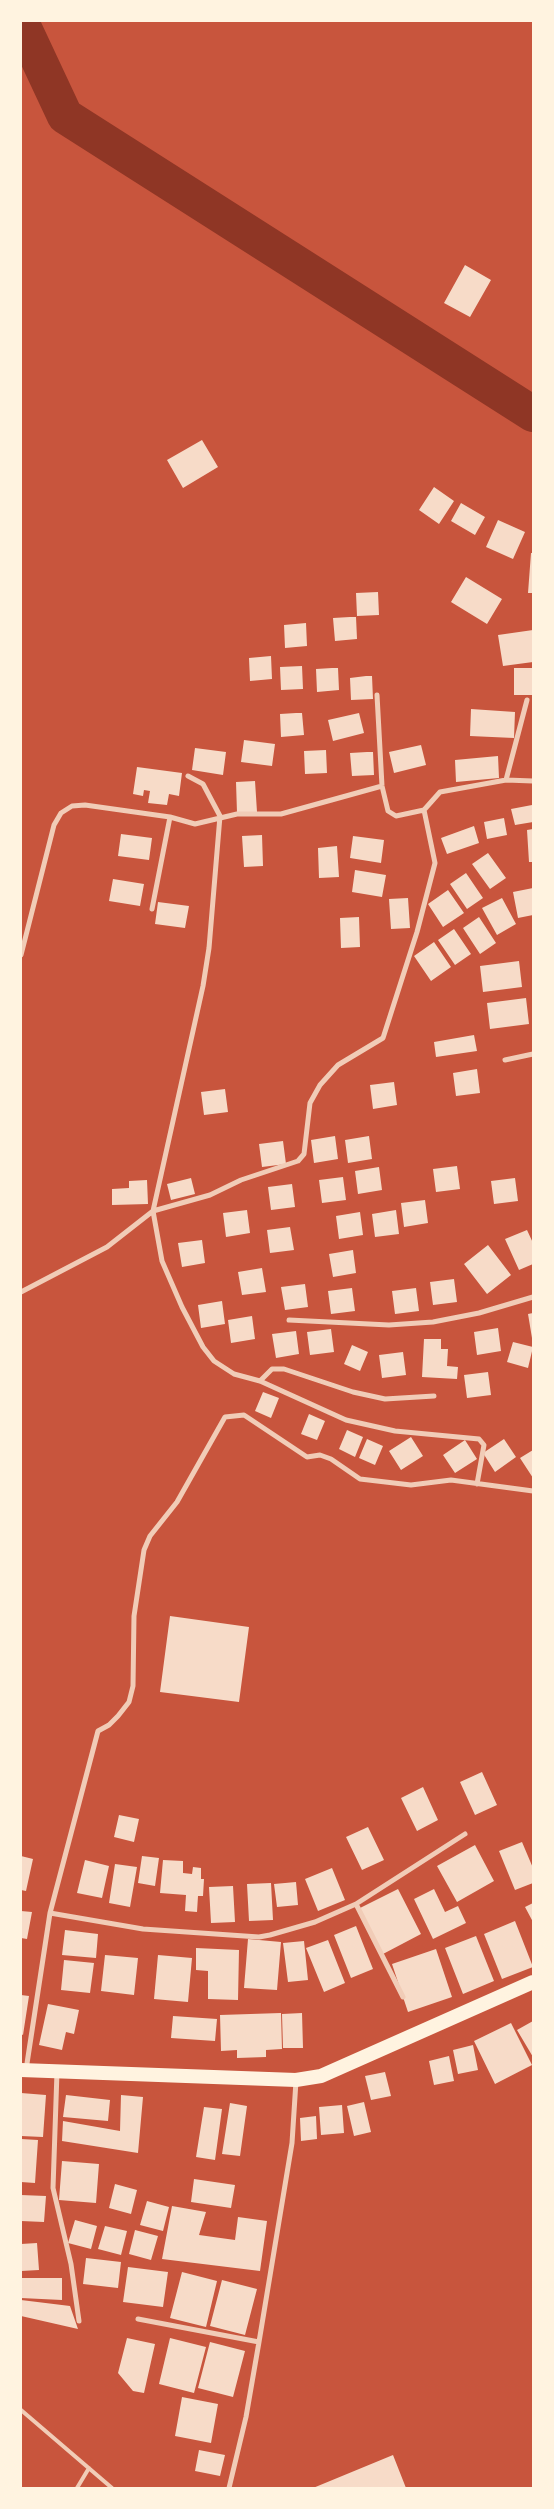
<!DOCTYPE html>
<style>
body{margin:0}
#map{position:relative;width:554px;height:2509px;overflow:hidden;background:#c8553d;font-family:Manrope,sans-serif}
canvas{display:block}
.frame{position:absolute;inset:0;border:22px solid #fff3e0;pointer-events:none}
</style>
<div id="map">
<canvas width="554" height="2509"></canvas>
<div class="frame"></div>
</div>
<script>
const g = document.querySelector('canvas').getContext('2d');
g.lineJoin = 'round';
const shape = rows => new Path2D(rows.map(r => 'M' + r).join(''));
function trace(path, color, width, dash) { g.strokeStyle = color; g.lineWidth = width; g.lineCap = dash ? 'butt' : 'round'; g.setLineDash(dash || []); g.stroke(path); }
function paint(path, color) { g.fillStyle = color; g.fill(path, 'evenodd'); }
trace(shape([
 [21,22,65,116,533,414]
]), '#8f3625', 36);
paint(shape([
 [465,265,491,280,470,317,444,303],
 [202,440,218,467,183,488,167,460],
 [434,487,454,501,439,524,419,510],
 [461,503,485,517,475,535,451,521],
 [498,520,525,532,513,559,486,547],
 [531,553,533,553,533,593,528,593],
 [466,577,502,599,487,624,451,602],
 [378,592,379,615,357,616,356,593],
 [350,617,356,617,357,639,335,641,333,618],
 [306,623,307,646,285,648,284,625],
 [533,630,533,662,503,666,498,635],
 [271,656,272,679,250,681,249,658],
 [302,666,303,689,281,690,280,667],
 [332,668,338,668,339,690,317,692,316,669],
 [514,668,533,668,533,695,514,695],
 [366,676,372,676,373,699,351,700,350,678],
 [471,709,515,712,514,738,470,736],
 [296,713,302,713,304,735,281,737,280,714],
 [359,713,364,733,333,741,328,720],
 [244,740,275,744,272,766,241,762],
 [421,745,426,765,394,773,389,752],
 [195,748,226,752,223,775,192,770],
 [326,750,327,773,305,774,304,751],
 [367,752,373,752,374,775,352,776,350,753],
 [498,756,499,778,456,782,455,760],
 [137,767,182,773,179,796,169,794,167,805,148,803,150,791,144,790,143,796,133,794],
 [255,781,257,812,237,813,236,782],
 [532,805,533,822,515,825,511,809],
 [504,818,507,835,487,839,484,822],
 [474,826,479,843,447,854,441,838],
 [533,829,533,862,529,862,527,830],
 [121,834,152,838,149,860,118,856],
 [262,835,263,866,244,867,242,836],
 [353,836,384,840,381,863,350,858],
 [337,846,339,877,319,878,318,848],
 [488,853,506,878,490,889,472,864],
 [355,870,386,875,382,897,352,892],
 [466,873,483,898,467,909,450,884],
 [113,879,144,884,140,906,109,901],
 [533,888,533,915,518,918,513,892],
 [448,890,464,913,443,927,428,904],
 [408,898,410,928,391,929,389,899],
 [502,898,516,924,497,935,482,908],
 [158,902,189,906,185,928,155,924],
 [359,917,360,947,341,948,340,918],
 [479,917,496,943,480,954,463,928],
 [454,929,471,954,455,965,438,940],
 [434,942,451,967,431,981,414,956],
 [519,961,522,987,483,992,480,966],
 [526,998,529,1024,490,1029,487,1003],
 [474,1035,477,1051,436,1057,434,1042],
 [477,1069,480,1093,456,1096,453,1073],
 [394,1082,397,1105,373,1109,370,1085],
 [225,1089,228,1112,204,1115,201,1092],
 [335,1136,338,1159,314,1163,311,1140],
 [369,1136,372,1159,348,1163,345,1140],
 [283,1141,286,1164,262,1167,259,1144],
 [457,1166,460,1189,436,1192,433,1169],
 [379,1167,382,1190,358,1194,355,1171],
 [343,1177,346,1200,322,1203,319,1180],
 [191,1178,195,1194,171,1200,167,1184],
 [515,1178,518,1201,494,1204,491,1181],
 [147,1180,148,1204,112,1205,112,1189,129,1188,129,1181],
 [292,1184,295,1207,271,1210,268,1187],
 [425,1200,428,1223,404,1227,401,1203],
 [247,1210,250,1233,226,1237,223,1213],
 [396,1210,399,1234,375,1237,372,1214],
 [360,1212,363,1235,339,1239,336,1216],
 [290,1227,294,1250,270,1253,267,1230],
 [527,1230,533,1243,533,1264,519,1270,505,1239],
 [202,1240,205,1263,182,1267,178,1243],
 [488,1245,511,1275,487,1294,464,1264],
 [353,1250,356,1273,333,1277,329,1254],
 [262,1268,266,1292,242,1295,238,1272],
 [454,1279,457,1302,433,1305,430,1282],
 [305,1284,308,1307,285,1310,281,1287],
 [352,1288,355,1311,331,1314,328,1291],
 [416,1288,419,1311,395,1314,392,1291],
 [222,1301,225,1324,201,1328,198,1305],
 [533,1313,533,1338,532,1338,528,1314],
 [252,1316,255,1339,231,1343,228,1320],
 [498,1328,501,1351,477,1355,474,1332],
 [331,1329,334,1352,310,1355,307,1332],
 [296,1331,299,1354,276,1358,272,1334],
 [424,1339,441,1339,441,1349,448,1349,447,1366,458,1367,457,1379,422,1377],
 [513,1342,533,1347,528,1368,507,1362],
 [352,1345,368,1352,360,1371,344,1364],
 [403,1352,406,1375,382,1378,379,1355],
 [488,1372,491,1395,467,1398,464,1375],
 [263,1392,279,1398,271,1418,255,1411],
 [309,1414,325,1421,317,1440,301,1434],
 [347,1430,363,1437,355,1457,339,1449],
 [411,1437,423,1456,401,1470,389,1451],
 [367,1439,383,1446,375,1465,359,1458],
 [504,1439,516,1457,495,1472,483,1453],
 [465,1440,477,1459,455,1473,443,1455],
 [533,1450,533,1478,520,1458],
 [170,1616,249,1627,239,1702,160,1692],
 [482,1772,497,1805,475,1815,460,1782],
 [423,1787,438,1820,417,1831,401,1798],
 [119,1815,139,1819,134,1842,114,1837],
 [368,1827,384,1860,362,1870,346,1837],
 [522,1842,533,1868,533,1883,515,1890,499,1851],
 [475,1845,494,1881,457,1902,437,1866],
 [21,1856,33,1859,26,1891,21,1890],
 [142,1856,159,1858,155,1886,138,1883],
 [85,1860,109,1866,102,1898,77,1893],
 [163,1860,183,1861,183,1873,192,1874,193,1867,201,1868,201,1879,204,1879,203,1896,198,1896,197,1912,185,1911,186,1895,160,1893],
 [115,1864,137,1867,130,1907,109,1903],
 [332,1868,345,1900,318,1911,305,1879],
 [296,1882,298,1905,277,1907,274,1884],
 [271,1883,273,1920,249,1921,247,1884],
 [233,1886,235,1922,211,1923,209,1887],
 [398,1889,421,1934,383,1954,360,1908],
 [434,1889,445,1912,458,1906,466,1923,433,1939,414,1899],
 [533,1903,533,1922,525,1907],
 [21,1911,32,1912,27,1939,21,1938],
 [515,1921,533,1967,502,1979,484,1934],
 [356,1926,373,1969,351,1978,334,1935],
 [65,1930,98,1934,96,1958,62,1955],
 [476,1936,494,1981,463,1994,445,1948],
 [248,1939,281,1942,277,1990,244,1988],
 [328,1940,345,1983,324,1992,306,1948],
 [304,1941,308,1980,288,1982,283,1943],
 [196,1948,239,1950,238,2000,208,1999,208,1971,196,1970],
 [436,1949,452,1997,408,2012,392,1964],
 [105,1955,138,1958,134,1995,101,1991],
 [158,1955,192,1958,188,2002,154,1999],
 [64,1960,94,1963,90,1993,61,1990],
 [21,1995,29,1996,23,2035,21,2034],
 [48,2004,79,2010,74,2034,66,2032,62,2050,39,2045],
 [281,2013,282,2049,266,2050,266,2057,237,2058,237,2050,221,2051,220,2015],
 [302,2013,303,2048,283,2048,282,2014],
 [173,2016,217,2019,215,2041,171,2038],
 [533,2021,533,2057,517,2030],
 [511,2023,532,2065,495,2084,474,2041],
 [473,2045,478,2070,458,2074,453,2050],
 [449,2056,454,2081,434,2085,429,2061],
 [385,2072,391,2096,371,2100,365,2076],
 [21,2093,46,2095,43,2137,21,2136],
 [66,2095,110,2100,108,2121,63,2117],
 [121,2095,143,2097,138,2153,62,2141,63,2121,120,2131],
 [364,2102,371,2132,354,2136,347,2106],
 [230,2103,247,2106,240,2156,222,2154],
 [342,2105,344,2133,321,2135,319,2107],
 [204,2107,222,2109,215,2160,196,2157],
 [316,2116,317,2139,301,2141,300,2118],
 [21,2139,38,2140,35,2183,21,2182],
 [62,2161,99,2164,96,2203,59,2200],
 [194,2179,235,2185,231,2208,191,2202],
 [115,2184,137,2190,131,2214,109,2208],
 [21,2195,46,2196,44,2222,21,2221],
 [147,2201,169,2207,163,2231,140,2225],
 [172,2206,206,2212,199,2235,235,2240,238,2217,267,2221,260,2271,162,2259],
 [75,2220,97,2226,91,2249,68,2243],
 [105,2226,127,2231,121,2255,98,2249],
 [135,2230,158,2236,151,2260,129,2254],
 [37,2243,39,2270,21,2271,21,2244],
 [86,2258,121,2262,118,2288,83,2284],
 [128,2267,168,2272,163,2307,123,2302],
 [182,2272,217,2281,206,2327,170,2318],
 [21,2278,62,2278,62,2300,21,2298],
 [222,2280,257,2289,245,2335,210,2326],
 [21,2300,70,2306,78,2329,21,2316],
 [127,2338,155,2344,144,2393,133,2391,118,2373],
 [170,2338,206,2347,194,2393,159,2384],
 [210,2342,245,2351,233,2397,198,2388],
 [182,2397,218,2404,211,2443,175,2436],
 [199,2450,225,2455,220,2476,195,2471],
 [393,2455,406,2488,313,2488]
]), '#f7dbc8');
trace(shape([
 [21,2410,112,2488],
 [77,2488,89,2468]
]), '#f1ccb7', 4);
trace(shape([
 [377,695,382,786,388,811,396,816,424,810],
 [188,776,203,784,220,816,209,948,203,986,153,1211,162,1261,182,1307,203,1347,214,1361,234,1374,260,1381,346,1420,395,1431,479,1439,484,1445,477,1484],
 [506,780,527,700],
 [424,810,440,792,506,780,533,781],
 [152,909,170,817,195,824,237,814,281,814,382,786],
 [21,955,54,825,61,813,72,806,85,805,170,817],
 [505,1060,533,1054],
 [21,1292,107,1247,153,1211,210,1195,241,1180,298,1161,304,1154,310,1103,320,1085,338,1065,383,1038,417,932,435,863,424,810],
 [289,1320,389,1325,433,1322,479,1313,533,1297],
 [260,1381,272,1369,284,1369,353,1392,385,1399,434,1396],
 [356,1904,403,1997],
 [50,1913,143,1929,259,1937,270,1935,315,1922,356,1904,465,1834],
 [26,2070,50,1913,98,1731,109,1725,118,1716,129,1702,133,1686,134,1616,144,1550,150,1536,177,1502,225,1417,244,1415,307,1457,320,1455,331,1459,360,1479,411,1485,451,1480,533,1491],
 [57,2072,53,2188,71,2264,79,2321],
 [138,2319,259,2342],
 [229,2488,246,2417,259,2342,292,2143,296,2081]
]), '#f1ccb7', 5);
trace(shape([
 [21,2070,296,2080,321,2076,533,1982]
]), '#fff3e0', 14);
</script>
